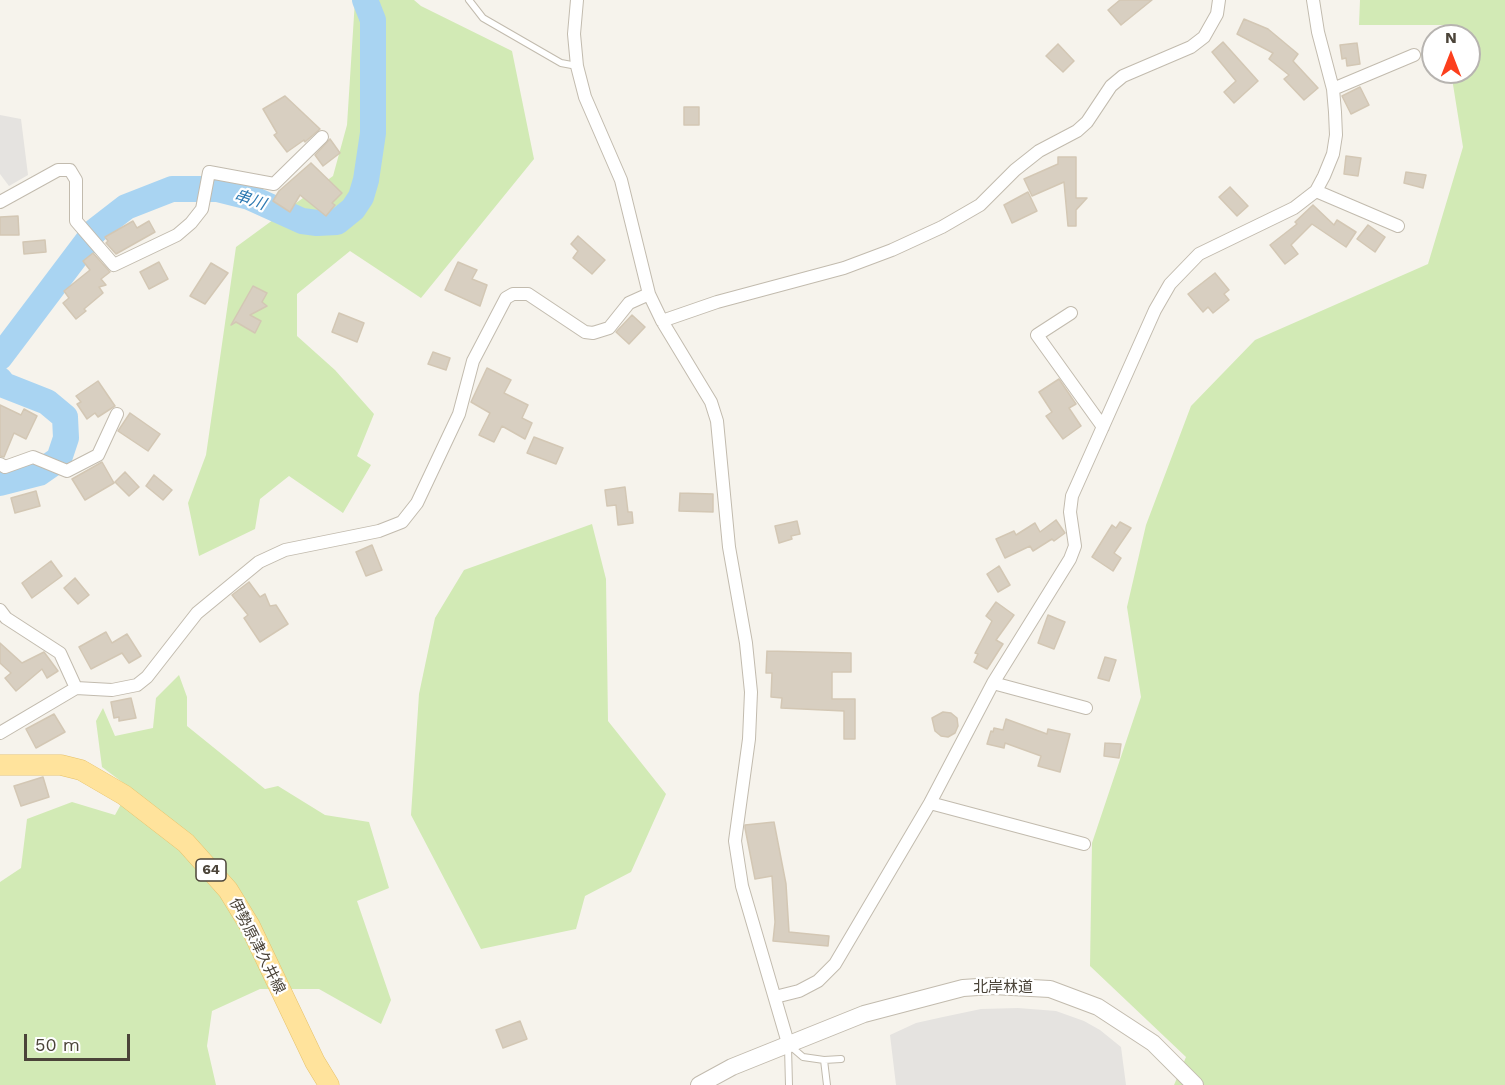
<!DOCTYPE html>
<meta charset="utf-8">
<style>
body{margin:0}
#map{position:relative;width:1505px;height:1085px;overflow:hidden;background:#f6f3ec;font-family:"Work Sans",sans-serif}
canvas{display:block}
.north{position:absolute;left:1421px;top:24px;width:60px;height:60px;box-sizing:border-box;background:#fff;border:2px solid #b7b4b0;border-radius:50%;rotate:0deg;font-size:16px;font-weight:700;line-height:24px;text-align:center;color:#4b4439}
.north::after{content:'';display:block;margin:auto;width:21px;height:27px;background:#fc3f1d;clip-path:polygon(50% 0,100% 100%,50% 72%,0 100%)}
.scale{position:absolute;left:24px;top:1034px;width:106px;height:27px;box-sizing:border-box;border:3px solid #4b4439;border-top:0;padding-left:8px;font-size:18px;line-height:21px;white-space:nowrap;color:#4b4439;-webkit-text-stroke:4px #fff;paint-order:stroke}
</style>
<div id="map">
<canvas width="1505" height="1085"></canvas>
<div class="north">N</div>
<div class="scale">50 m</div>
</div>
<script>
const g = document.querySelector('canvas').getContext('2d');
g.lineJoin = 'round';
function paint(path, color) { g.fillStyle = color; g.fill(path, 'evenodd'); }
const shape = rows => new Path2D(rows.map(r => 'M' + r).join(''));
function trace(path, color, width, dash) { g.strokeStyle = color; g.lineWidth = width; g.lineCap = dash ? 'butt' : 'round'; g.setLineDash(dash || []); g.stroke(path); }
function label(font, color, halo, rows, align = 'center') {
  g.font = font + ' "Work Sans","Noto Sans JP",sans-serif'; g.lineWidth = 4.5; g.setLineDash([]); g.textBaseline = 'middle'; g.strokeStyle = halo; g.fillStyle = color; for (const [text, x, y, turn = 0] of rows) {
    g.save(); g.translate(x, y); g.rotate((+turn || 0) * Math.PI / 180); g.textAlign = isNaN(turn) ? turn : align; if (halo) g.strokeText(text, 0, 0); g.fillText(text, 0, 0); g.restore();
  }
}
paint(shape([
 [355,0,414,0,421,6,512,51,534,159,421,298,350,251,297,294,297,336,335,370,374,414,357,456,371,465,343,513,289,476,260,499,255,529,199,556,188,503,206,455,236,247,333,176,347,125],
 [1360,0,1505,0,1505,1085,1174,1085,1186,1057,1090,966,1092,843,1141,697,1127,607,1146,525,1191,406,1255,340,1428,264,1463,147,1451,72,1469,72,1469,36,1446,36,1444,25,1359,25],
 [592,524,606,579,608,721,666,794,631,872,585,896,576,929,481,949,411,815,419,694,435,618,464,570],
 [179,675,187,697,187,726,265,789,278,786,325,815,369,822,389,888,357,901,391,1000,381,1024,319,989,260,989,212,1011,207,1046,216,1085,0,1085,0,882,21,868,27,819,72,802,115,815,130,788,102,767,96,721,103,708,115,736,153,728,156,698]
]), '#d2eab5');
paint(shape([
 [0,115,21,119,28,175,9,186,0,174],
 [1018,1008,1056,1011,1084,1021,1100,1030,1121,1047,1126,1085,896,1085,890,1035,916,1023,943,1017,981,1009]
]), '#e5e3e0');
trace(shape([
 [0,357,95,231,126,207,172,189,217,189,249,197,302,221,317,223,337,222,353,209,361,197,366,180,373,133,373,20,365,0],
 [0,380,4,385,47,402,65,417,66,438,59,459,39,473,0,483]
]), '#a9d4f2', 26);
const building = shape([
 [1120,0,1152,0,1121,25,1108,10,1120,0],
 [1244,19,1268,29,1298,54,1293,61,1318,88,1304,100,1284,79,1289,75,1269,59,1273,53,1237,34,1244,19],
 [1223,42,1258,81,1234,103,1224,92,1236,81,1212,52,1223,42],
 [1357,43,1360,64,1347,66,1346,58,1342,59,1340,45,1357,43],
 [1058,44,1074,61,1063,72,1046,56,1058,44],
 [1360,87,1369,105,1351,114,1342,96,1360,87],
 [285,96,320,129,305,142,304,140,287,152,274,135,277,133,263,109,285,96],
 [684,107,699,107,699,125,684,125,684,107],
 [330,139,340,153,323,166,315,155,330,139],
 [1346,156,1361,158,1358,176,1344,174,1346,156],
 [1058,157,1076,157,1076,198,1087,198,1076,210,1076,226,1068,226,1064,182,1032,196,1024,179,1058,164,1058,157],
 [311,163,342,193,332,203,335,205,326,216,300,195,290,212,273,201,279,191,311,163],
 [1406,172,1426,175,1423,188,1404,183,1406,172],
 [1230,187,1248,206,1237,216,1219,197,1230,187],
 [1028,192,1037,211,1012,223,1004,205,1028,192],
 [1313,205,1334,225,1337,220,1356,232,1346,247,1312,224,1291,245,1298,254,1285,264,1270,245,1297,224,1295,222,1313,205],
 [18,216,19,235,0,235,0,217,18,216],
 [133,221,137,228,149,221,155,232,116,254,106,243,108,241,105,237,133,221],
 [1368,225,1385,237,1375,252,1357,239,1368,225],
 [578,236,605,260,592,274,573,258,578,251,571,244,578,236],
 [45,240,46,252,24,254,23,242,45,240],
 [93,253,110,272,101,279,106,285,99,287,103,293,84,309,86,311,76,319,63,303,69,298,64,291,90,270,83,261,93,253],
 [159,262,168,279,149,289,140,272,159,262],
 [458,262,477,270,472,279,487,285,480,306,445,290,458,262],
 [211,263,228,273,205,304,190,296,211,263],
 [1215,273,1229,290,1224,294,1229,300,1213,313,1208,307,1203,312,1188,294,1215,273],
 [253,286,267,293,262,302,267,306,250,315,261,321,255,333,236,322,231,325,253,286],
 [339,313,364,323,357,342,332,332,339,313],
 [632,315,645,327,629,344,616,332,632,315],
 [433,352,450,358,446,370,428,364,433,352],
 [487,368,511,380,504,393,528,405,522,418,532,423,525,439,502,426,494,442,479,435,490,413,471,402,487,368],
 [1059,379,1076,404,1069,408,1081,426,1063,439,1046,416,1052,412,1039,392,1059,379],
 [98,381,115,406,98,417,95,413,87,419,77,404,81,402,76,396,98,381],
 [0,405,21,415,24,409,37,416,26,439,14,433,4,457,0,456,0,405],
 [130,413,160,434,148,451,118,431,130,413],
 [534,437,563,448,556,464,527,453,534,437],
 [102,462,114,483,85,500,72,479,102,462],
 [125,472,139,487,129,496,115,482,125,472],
 [154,475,172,490,163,500,146,486,154,475],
 [625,487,628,512,632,512,633,523,618,525,616,505,607,506,605,490,625,487],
 [36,491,40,506,15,513,11,498,36,491],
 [680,493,713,494,713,512,679,511,680,493],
 [1056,520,1065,533,1054,541,1052,539,1033,551,1030,546,1005,558,996,539,1014,531,1016,535,1035,523,1040,532,1056,520],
 [797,521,800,534,791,536,792,539,779,543,775,526,797,521],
 [1120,522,1131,528,1114,553,1121,558,1113,571,1092,557,1112,525,1116,528,1120,522],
 [372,545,382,570,366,576,356,552,372,545],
 [51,561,62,576,32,598,22,583,51,561],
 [999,566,1010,585,998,592,987,574,999,566],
 [75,578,89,595,78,604,64,588,75,578],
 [249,582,260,597,265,594,270,606,276,605,288,624,260,642,244,618,248,615,232,595,249,582],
 [996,602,1014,615,996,640,1003,644,987,669,974,662,978,654,975,653,992,621,986,616,996,602],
 [1048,615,1065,622,1054,649,1038,643,1048,615],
 [106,632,112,643,127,634,141,656,129,663,122,653,91,669,79,647,106,632],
 [0,643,22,663,44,652,58,671,47,678,42,669,16,691,5,678,11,673,0,663,0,643],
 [767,651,851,653,851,672,832,672,832,699,855,699,855,739,844,739,844,711,781,708,782,698,771,697,772,673,766,673,767,651],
 [1105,657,1116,660,1109,681,1098,678,1105,657],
 [131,698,136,718,119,721,119,717,114,718,111,702,131,698],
 [943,712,951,713,957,718,958,726,955,733,948,737,941,736,935,731,932,718,943,712],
 [54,714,65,732,36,748,26,729,54,714],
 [1006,719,1047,734,1048,729,1070,734,1060,772,1038,766,1041,756,1005,743,1004,748,987,744,991,731,993,732,994,728,1003,730,1006,719],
 [1105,743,1121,744,1119,758,1104,756,1105,743],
 [43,777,49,797,21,806,14,786,43,777],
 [774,822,786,884,789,932,829,936,828,946,773,941,775,922,772,876,755,879,745,828,745,825,774,822],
 [520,1021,527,1039,503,1048,496,1030,520,1021]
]);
paint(building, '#d8cfc1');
trace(building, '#d3c7b4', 1.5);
const service = shape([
 [469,0,483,18,561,63,577,66],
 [789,1045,803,1057,824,1060,841,1059],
 [788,1047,789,1085],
 [824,1060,827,1085]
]);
const minor = shape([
 [577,0,574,34,577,66,585,97,621,180,649,294,662,321,711,402,717,421,729,547,746,643,751,692,749,739,735,841,742,886,788,1043],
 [1333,89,1414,55],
 [1316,191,1398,226],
 [0,202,58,170,70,170,76,180,76,221,114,265,177,235,191,223,202,209,209,172,274,184,322,137],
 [1071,313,1037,335,1103,427],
 [662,321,717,302,844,268,892,250,942,227,980,205,1015,170,1039,151,1077,131,1087,122,1111,86,1123,76,1191,47,1204,37,1217,14,1219,0],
 [0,464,5,467,33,457,67,471,98,455,117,414],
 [0,610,6,618,60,653,76,688],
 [993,683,1086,708],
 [0,733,76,688,112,690,137,685,147,677,197,613,259,562,285,550,379,531,402,522,417,503,459,414,473,361,506,298,513,294,528,294,585,332,593,333,609,328,629,303,649,294],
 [930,803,1084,844],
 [775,997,799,991,818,981,835,964,930,803,993,683,1070,559,1075,546,1070,512,1072,496,1155,310,1170,284,1199,254,1294,208,1316,191,1324,176,1333,154,1336,135,1335,112,1333,89,1318,32,1313,0]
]);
const tertiary = shape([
 [699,1085,732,1067,864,1014,963,988,993,986,1050,989,1098,1007,1153,1043,1195,1085]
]);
const primary = shape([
 [0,765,61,765,81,770,124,795,186,843,228,890,250,926,315,1062,329,1085]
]);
trace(service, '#c2bbae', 8);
trace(minor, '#c2bbae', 14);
trace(tertiary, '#c2bbae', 18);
trace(primary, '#e6c16a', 21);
trace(service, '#fff', 6);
trace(minor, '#fff', 12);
trace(tertiary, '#fff', 16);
trace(primary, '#ffe39c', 20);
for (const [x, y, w] of [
 [211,870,30]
]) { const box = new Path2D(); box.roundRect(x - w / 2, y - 11, w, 22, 4.5); g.fillStyle = '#fff'; g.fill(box); trace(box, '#4b4439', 1.5); }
label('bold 14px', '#4b4439', null, [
 ["64",211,870]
]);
label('15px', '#4b4439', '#fff', [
 ["伊勢原津久井線",257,946,63],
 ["北岸林道",1003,988]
]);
label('italic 16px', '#2e7ab2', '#fff', [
 ["串川",250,200,19]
]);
</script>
